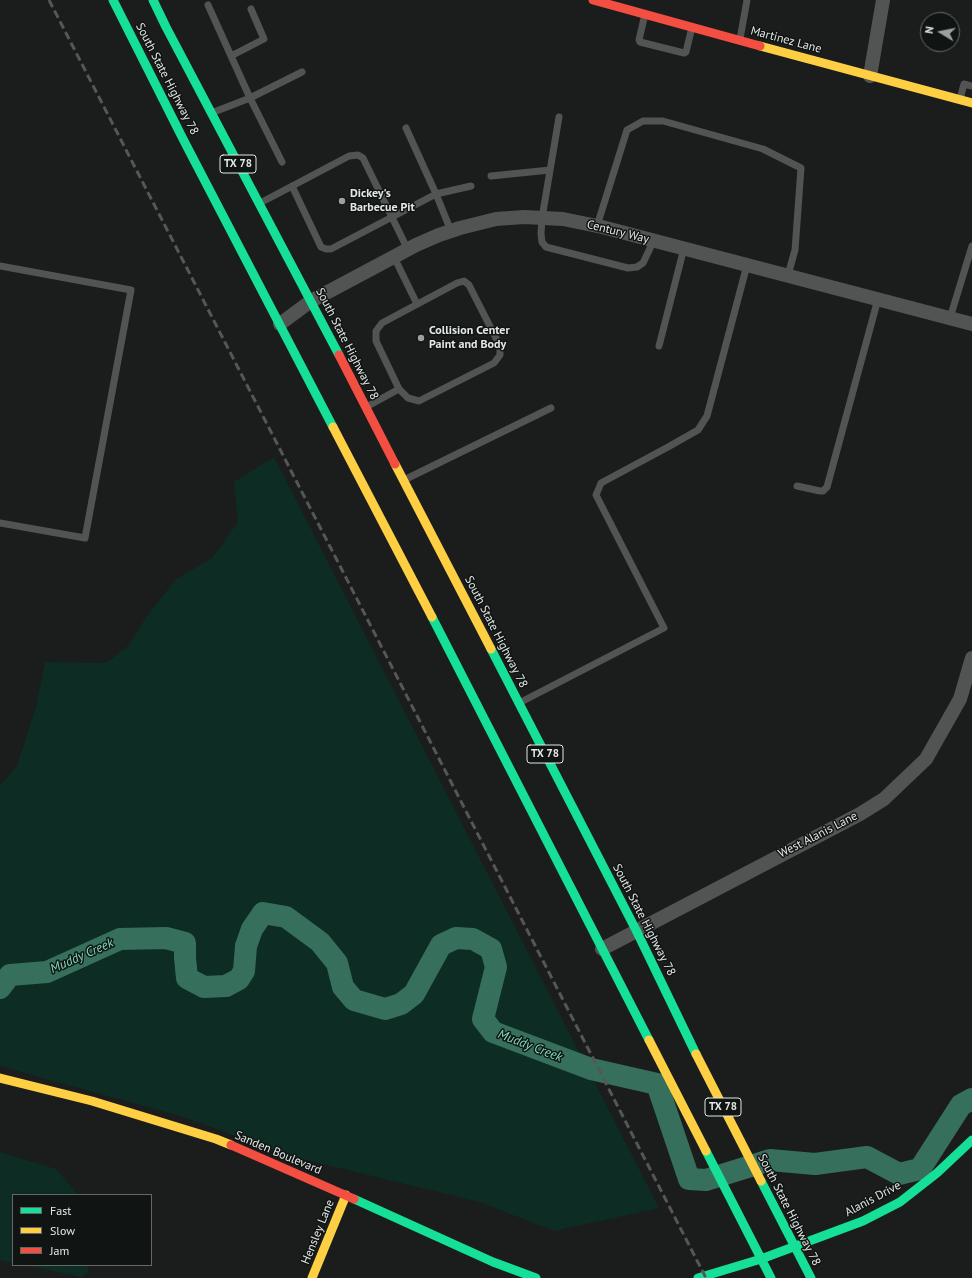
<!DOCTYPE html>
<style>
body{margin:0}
#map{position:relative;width:972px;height:1278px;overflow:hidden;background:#1a1d1c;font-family:"PT Sans",sans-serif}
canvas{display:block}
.legend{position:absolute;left:12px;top:1194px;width:140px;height:72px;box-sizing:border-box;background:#101513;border:1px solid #646967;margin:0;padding:5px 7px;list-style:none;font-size:12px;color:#e3e7e5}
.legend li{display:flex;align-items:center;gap:8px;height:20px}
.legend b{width:20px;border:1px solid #646967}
.north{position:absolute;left:920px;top:12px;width:40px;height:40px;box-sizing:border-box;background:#101513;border:1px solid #646967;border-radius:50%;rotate:280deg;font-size:11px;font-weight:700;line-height:16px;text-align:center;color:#e3e7e5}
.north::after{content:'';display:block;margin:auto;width:14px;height:18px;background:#9da09f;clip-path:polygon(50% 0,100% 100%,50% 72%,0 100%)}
</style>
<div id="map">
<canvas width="972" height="1278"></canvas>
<ul class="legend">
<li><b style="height:5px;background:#16e098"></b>Fast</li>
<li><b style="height:5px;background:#ffcf43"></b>Slow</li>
<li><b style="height:5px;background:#f24e42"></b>Jam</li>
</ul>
<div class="north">N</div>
</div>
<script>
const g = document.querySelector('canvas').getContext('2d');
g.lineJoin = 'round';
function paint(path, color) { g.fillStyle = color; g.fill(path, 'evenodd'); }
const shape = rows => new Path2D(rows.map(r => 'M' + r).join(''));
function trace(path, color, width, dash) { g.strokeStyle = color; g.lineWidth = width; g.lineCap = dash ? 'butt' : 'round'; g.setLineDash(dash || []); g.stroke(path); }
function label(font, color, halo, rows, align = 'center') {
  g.font = font + ' "PT Sans",sans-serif'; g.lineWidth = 3; g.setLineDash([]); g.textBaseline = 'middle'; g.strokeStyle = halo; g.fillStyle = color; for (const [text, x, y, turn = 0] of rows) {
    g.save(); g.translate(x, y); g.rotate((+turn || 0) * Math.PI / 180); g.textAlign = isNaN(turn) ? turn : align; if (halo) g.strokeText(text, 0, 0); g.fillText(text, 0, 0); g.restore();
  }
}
paint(shape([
 [274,457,659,1208,554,1231,480,1202,294,1157,180,1116,0,1066,0,786,17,766,36,707,45,662,106,663,129,645,145,619,175,580,212,558,238,522,234,482],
 [0,1152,56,1169,78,1195,13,1195,13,1263,0,1260],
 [24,1265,88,1265,88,1272,82,1277]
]), '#0d2d24');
trace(shape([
 [0,988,10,975,47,972,120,939,166,938,185,943,185,958,187,978,204,987,226,986,239,979,244,971,246,946,252,929,263,913,286,917,320,942,337,963,343,987,354,1000,385,1009,401,1004,414,994,441,945,456,938,473,939,491,949,496,967,483,1019,493,1032,591,1069,657,1084,689,1179,706,1180,770,1160,815,1164,867,1157,899,1174,920,1169,961,1105,972,1099]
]), '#366f5c', 22);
trace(shape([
 [208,5,250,98,282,162],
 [645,14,639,40,640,42,684,53,686,52,692,27],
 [740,39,747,0],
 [231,56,264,39,251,9],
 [960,99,964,84,972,86],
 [214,112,250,98,302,72],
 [559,117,542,218,541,234,542,242,546,247,628,268,637,267,643,263,654,240],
 [406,128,436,194,471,186],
 [491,176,550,170],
 [292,186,321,247,326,249,331,249,436,194,451,231],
 [262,202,349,156,358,155,363,158,408,250],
 [597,226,627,130,643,121,663,121,763,149,801,168,795,250,788,275],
 [394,257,417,304],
 [0,266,131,290,85,538,0,523],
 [950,318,972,246],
 [659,346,684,248],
 [368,406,399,389,376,341,376,331,382,323,457,283,464,281,469,285,500,346,500,355,494,363,419,401,408,398,399,389],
 [406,479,551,408],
 [797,486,820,491,823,491,827,487,878,299],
 [521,702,664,628,596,495,601,483,668,447,698,430,707,416,747,265]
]), '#525353', 7);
trace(shape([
 [870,76,883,0],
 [280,324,311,301,416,245,439,235,460,228,496,219,524,217,563,219,602,227,972,324],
 [602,949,860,814,884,799,926,759,960,699,972,658]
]), '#525353', 14);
trace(shape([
 [113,0,183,139,333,427],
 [153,0,166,27,339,355],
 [432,617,649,1040],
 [491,649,636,930,696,1054],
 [706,1151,771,1278],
 [761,1181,811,1278],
 [354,1199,493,1262,536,1278],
 [698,1278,761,1259,863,1221,900,1202,937,1173,972,1140]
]), '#16e098', 9);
trace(shape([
 [760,46,972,103],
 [333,427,432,617],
 [395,464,491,649],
 [649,1040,706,1151],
 [696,1054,761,1181],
 [0,1078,92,1101,216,1139,231,1145],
 [312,1278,346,1195]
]), '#ffcf43', 9);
trace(shape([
 [593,0,760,46],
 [339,355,395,464],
 [231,1145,354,1199]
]), '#f24e42', 9);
trace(shape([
 [49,0,706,1278]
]), '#555756', 3, [8, 4]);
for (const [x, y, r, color] of [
 [342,201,4,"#9da09f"],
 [421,338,4,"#9da09f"]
]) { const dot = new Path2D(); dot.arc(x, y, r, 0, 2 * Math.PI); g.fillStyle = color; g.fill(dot); trace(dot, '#101513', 1.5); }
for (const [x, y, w] of [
 [238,164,36],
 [545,754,36],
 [723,1107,36]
]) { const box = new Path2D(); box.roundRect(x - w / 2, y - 9, w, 18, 3); g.fillStyle = '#101513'; g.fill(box); trace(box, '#e3e7e5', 1); }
label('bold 11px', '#e3e7e5', null, [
 ["TX 78",238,164],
 ["TX 78",545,754],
 ["TX 78",723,1107]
]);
label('12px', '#e3e7e5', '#101513', [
 ["Martinez Lane",786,40,15],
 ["South State Highway 78",167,79,63],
 ["Century Way",618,232,14],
 ["South State Highway 78",347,344,63],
 ["South State Highway 78",496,632,63],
 ["West Alanis Lane",818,835,-27],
 ["South State Highway 78",644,920,63],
 ["Sanden Boulevard",278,1153,23],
 ["Alanis Drive",873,1199,-28],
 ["South State Highway 78",789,1210,63],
 ["Hensley Lane",318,1232,-68]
]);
label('bold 12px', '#e3e7e5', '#101513', [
 ["Dickey's",350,194],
 ["Barbecue Pit",350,208],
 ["Collision Center",429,331],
 ["Paint and Body",429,345]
], 'left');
label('italic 13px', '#80dfbe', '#101513', [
 ["Muddy Creek",82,956,-24],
 ["Muddy Creek",530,1046,21]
]);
</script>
